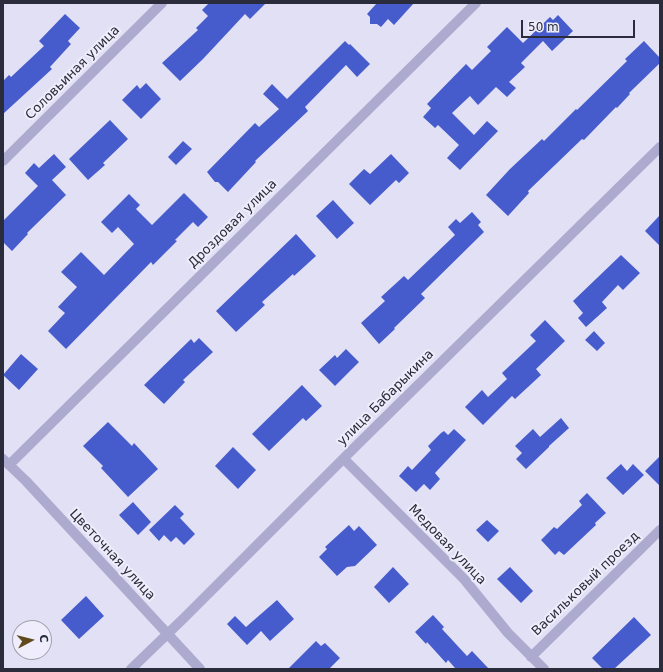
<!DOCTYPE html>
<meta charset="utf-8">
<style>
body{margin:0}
#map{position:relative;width:663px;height:672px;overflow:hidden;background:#e2e0f4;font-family:"DejaVu Sans",sans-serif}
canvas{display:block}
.frame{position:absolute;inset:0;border:4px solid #2a2c3b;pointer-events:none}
.north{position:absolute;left:12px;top:620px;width:40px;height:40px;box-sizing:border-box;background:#efedfb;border:1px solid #a0a0ae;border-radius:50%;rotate:83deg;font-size:11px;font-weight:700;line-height:16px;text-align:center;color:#2a2c3b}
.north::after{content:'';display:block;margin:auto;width:14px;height:18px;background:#5f491d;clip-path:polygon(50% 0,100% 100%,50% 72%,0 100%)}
.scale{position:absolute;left:521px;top:20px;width:114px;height:18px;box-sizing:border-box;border:2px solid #2a2c3b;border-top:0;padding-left:5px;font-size:12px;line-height:14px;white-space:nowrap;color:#2a2c3b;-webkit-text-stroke:3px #efedfb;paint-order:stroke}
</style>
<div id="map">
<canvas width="663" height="672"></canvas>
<div class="frame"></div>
<div class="north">С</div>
<div class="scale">50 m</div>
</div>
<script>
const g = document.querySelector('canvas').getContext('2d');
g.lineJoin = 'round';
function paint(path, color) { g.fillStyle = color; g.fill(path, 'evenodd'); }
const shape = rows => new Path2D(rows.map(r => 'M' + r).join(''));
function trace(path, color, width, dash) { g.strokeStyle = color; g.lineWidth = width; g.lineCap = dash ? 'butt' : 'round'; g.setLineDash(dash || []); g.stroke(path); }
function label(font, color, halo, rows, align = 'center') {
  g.font = font + ' "DejaVu Sans",sans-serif'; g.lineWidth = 4; g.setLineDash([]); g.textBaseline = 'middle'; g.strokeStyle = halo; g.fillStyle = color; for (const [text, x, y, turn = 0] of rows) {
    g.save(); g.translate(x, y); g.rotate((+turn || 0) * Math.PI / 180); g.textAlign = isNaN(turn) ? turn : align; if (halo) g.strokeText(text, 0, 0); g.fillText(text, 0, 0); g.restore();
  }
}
paint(shape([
 [209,3,266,3,250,19,245,14,203,59,180,81,162,63,198,30,196,28,208,16,202,10],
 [377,3,414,3,394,25,388,19,381,27,377,24,370,24,370,17,367,14],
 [65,14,80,28,68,41,71,44,50,67,52,69,3,114,3,81,9,75,11,77,44,46,39,41],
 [558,15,573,31,552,51,543,41,521,63,525,67,509,82,516,88,507,97,496,87,478,105,470,96,452,113,474,135,487,121,498,131,460,170,447,158,459,145,438,125,435,128,423,117,431,108,427,104,466,64,472,70,491,51,487,47,507,27,523,43,550,17,553,20],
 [345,41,349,45,350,44,370,64,357,77,346,65,305,107,308,111,255,161,256,162,228,192,218,182,215,182,207,172,255,123,259,127,279,109,263,94,272,84,287,99],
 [644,41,660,58,660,63,629,93,630,94,617,108,616,107,584,140,582,139,528,191,529,193,508,216,486,195,510,169,542,139,544,141,576,109,577,110,627,61,625,59],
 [146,83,161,99,141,119,122,100,137,85,140,89],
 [110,120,128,139,103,163,105,165,88,180,69,159],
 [183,141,192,149,176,165,168,157],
 [54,154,66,167,52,180,66,195,27,233,28,234,12,251,3,242,3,221,38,186,25,173,34,163,39,168,40,167],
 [391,154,409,173,399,183,396,180,370,205,349,184,364,169,370,174],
 [184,193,208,217,198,227,193,222,175,240,177,241,153,265,151,262,66,349,48,331,65,313,58,307,77,287,61,272,81,252,104,275,134,244,118,227,112,233,101,222,129,194,140,205,136,209,152,225],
 [333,200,354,223,337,239,316,216],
 [472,212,481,222,478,225,484,232,421,294,425,298,394,328,395,329,379,344,361,323,385,301,381,297,404,276,408,280,455,235,448,227,456,219,460,223],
 [660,215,660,246,645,231],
 [296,234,316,256,294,276,293,274,262,302,265,305,236,332,216,311],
 [621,255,640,273,623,290,618,285,602,302,607,308,586,327,578,318,583,313,573,301],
 [545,320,565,341,536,369,541,375,515,399,512,396,483,425,465,407,482,390,488,397,507,379,502,373,536,341,530,335],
 [594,331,605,343,597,351,585,340],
 [199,338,213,352,183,380,185,382,164,404,144,385,191,339,194,343],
 [346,349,359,362,335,386,319,370,335,355,337,358],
 [21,354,38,369,19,390,3,375],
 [302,385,322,406,306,421,303,418,269,451,252,434],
 [561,418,569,428,549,446,549,447,526,469,516,459,522,453,515,446,533,429,540,437],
 [108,422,132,446,134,443,158,469,128,497,101,468,103,466,83,446],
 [454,429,466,440,435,473,440,479,430,490,424,484,416,492,399,476,408,466,412,470,431,450,428,446,441,433,444,431,448,435],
 [233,447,256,470,238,489,215,466],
 [660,456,660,486,645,471],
 [621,464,627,471,633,464,644,475,623,495,606,478],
 [587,493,606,513,595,523,596,525,564,555,559,551,555,555,541,540,554,527,557,529,582,505,579,501],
 [133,502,151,522,138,535,119,515],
 [175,505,184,514,180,518,195,534,184,545,176,537,171,542,164,535,159,541,149,530],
 [487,520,499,531,488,542,476,530],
 [349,525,354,531,359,526,377,545,355,566,347,567,337,576,319,557,327,549,325,547],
 [393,567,409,584,389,603,374,587],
 [510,567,533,591,521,603,497,579],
 [86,596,104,616,79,639,61,620],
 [277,600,294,619,270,641,261,631,247,645,227,624,235,616,246,627],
 [433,615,444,627,442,629,467,656,472,651,489,669,454,669,455,668,448,660,446,663,427,642,426,644,415,632],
 [634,617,651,635,614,669,603,669,592,658],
 [316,641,321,646,325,643,340,658,329,669,288,669]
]), '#475ccc');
trace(shape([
 [3,161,162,3],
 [3,459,26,481,200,669],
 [344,459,464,579,508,633,544,669],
 [9,465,476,3],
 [531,657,660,530],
 [131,669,184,618,358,444,660,147]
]), '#acaace', 10);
label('13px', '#2a2c3b', '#efedfb', [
 ["Соловьиная улица",73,73,-45],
 ["Дроздовая улица",233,224,-45],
 ["улица Бабарыкина",386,398,-45],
 ["Медовая улица",447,545,46],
 ["Цветочная улица",112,555,47],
 ["Васильковый проезд",586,584,-44]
]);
</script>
